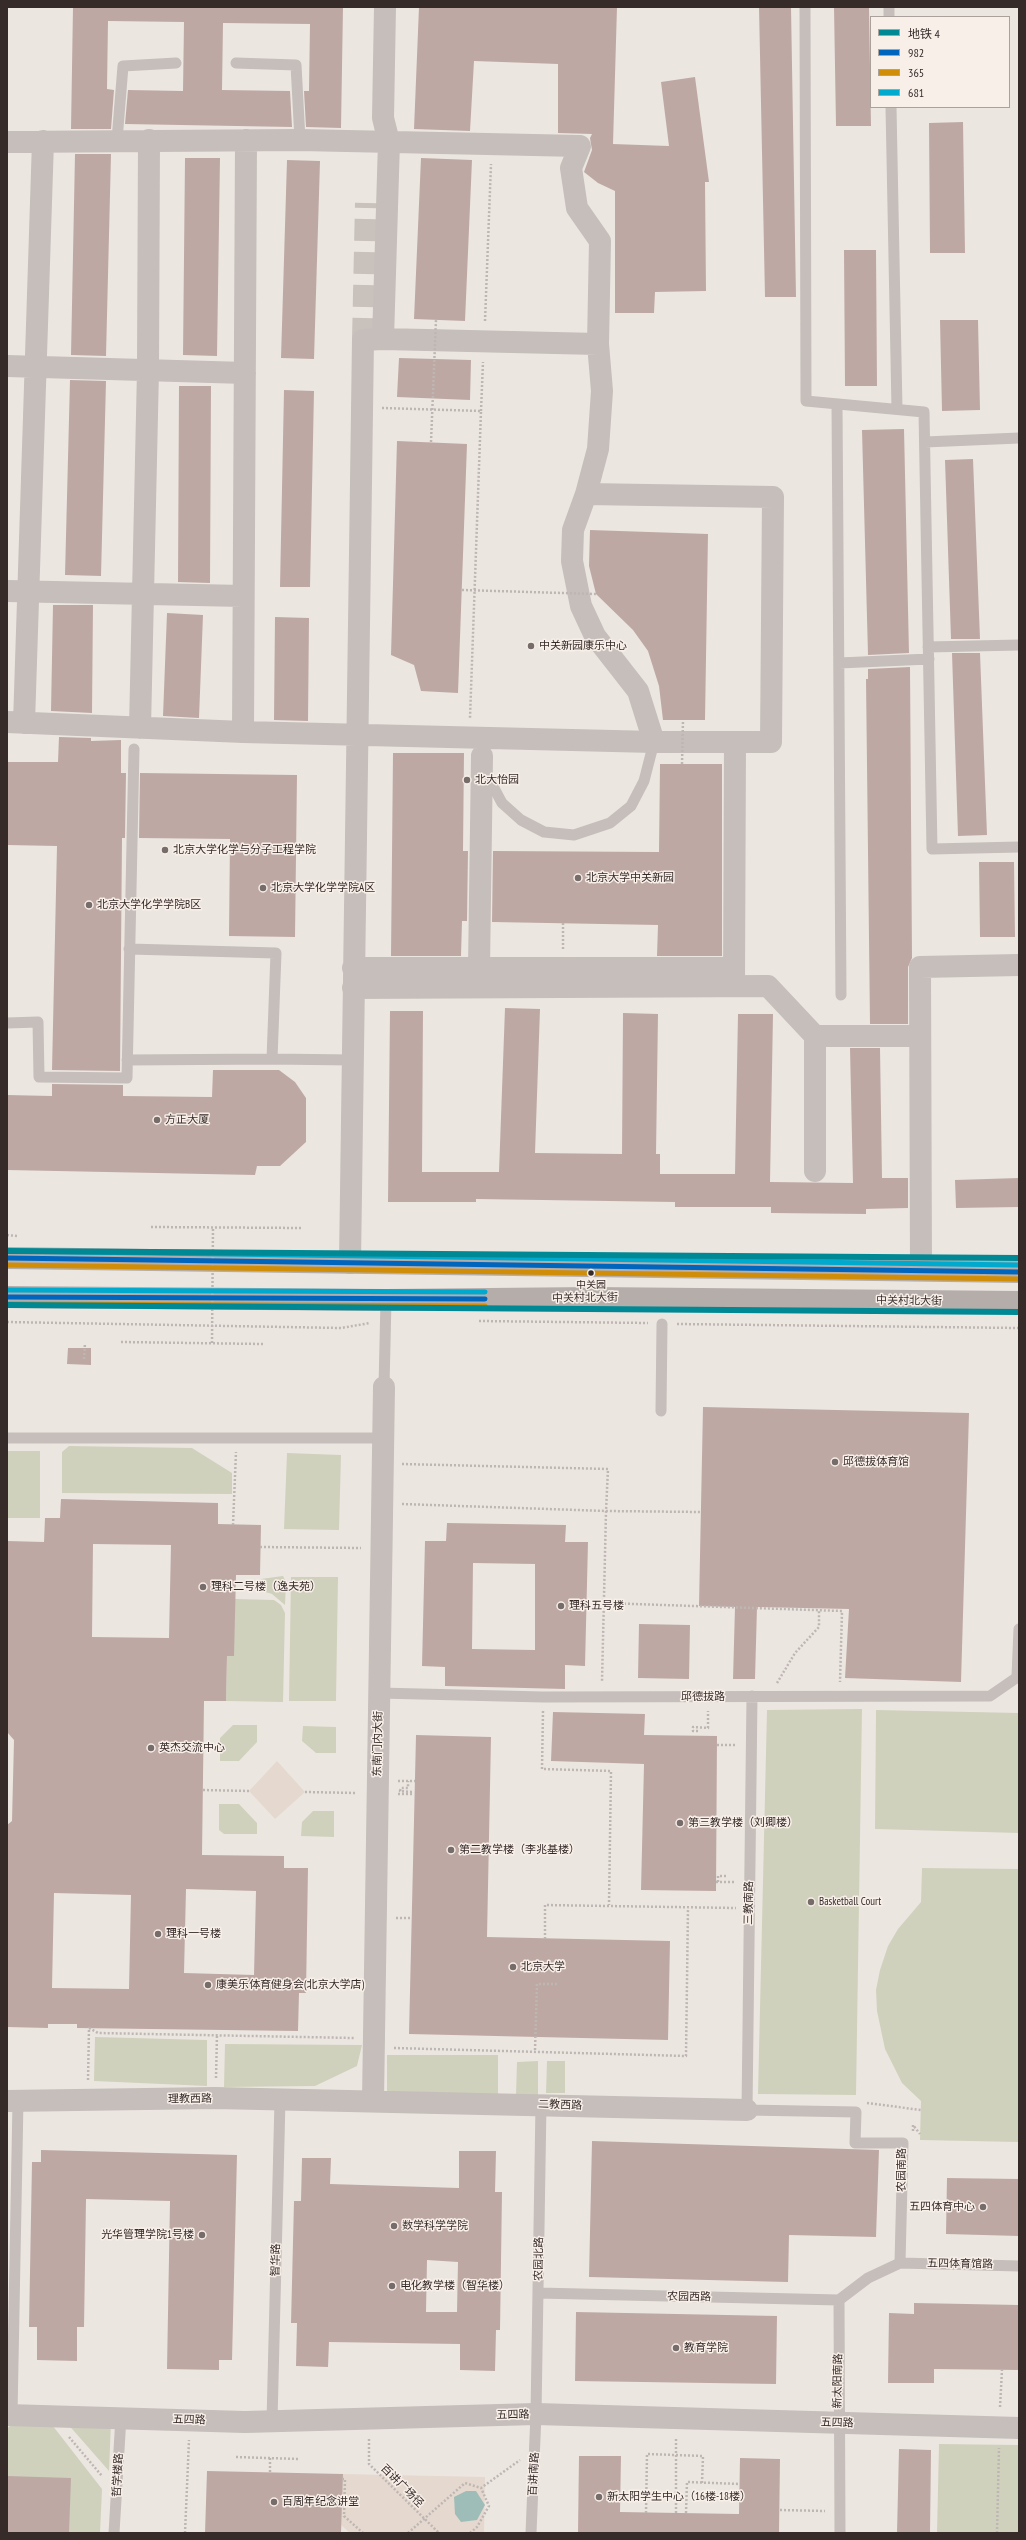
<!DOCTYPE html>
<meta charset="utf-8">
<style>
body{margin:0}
#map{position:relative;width:1026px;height:2540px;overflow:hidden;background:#ece6e1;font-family:"PT Sans Narrow","Noto Sans SC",sans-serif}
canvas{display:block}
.frame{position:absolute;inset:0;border:8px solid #362b29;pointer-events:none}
.legend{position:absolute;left:870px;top:16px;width:140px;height:92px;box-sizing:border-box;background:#f8efe9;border:1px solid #aaa19c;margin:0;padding:5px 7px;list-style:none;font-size:12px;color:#362b29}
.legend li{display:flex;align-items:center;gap:8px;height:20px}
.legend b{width:20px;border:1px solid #aaa19c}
</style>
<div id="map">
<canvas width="1026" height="2540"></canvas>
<div class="frame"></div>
<ul class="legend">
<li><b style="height:5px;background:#008994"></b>地铁 4</li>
<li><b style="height:5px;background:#0065bd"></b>982</li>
<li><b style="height:5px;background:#d08d08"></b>365</li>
<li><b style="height:5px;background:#00a9ce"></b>681</li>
</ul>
</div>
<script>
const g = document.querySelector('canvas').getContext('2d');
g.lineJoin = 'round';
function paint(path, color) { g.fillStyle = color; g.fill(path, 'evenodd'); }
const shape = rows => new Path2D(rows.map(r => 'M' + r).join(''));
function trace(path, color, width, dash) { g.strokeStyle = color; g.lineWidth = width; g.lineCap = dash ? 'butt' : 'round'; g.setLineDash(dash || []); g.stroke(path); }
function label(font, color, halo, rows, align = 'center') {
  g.font = font + ' "PT Sans Narrow","Noto Sans SC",sans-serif'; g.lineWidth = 3; g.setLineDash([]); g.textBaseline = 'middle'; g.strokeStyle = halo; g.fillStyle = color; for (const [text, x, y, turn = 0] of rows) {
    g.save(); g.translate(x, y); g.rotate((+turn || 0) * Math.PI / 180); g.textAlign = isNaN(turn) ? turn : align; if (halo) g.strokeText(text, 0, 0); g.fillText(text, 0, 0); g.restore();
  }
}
paint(shape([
 [69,1446,192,1448,232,1473,232,1494,62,1493,62,1452],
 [7,1451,40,1451,40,1518,7,1518],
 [287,1453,341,1455,339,1530,284,1529],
 [283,1576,286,1582,285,1605,272,1594,262,1591,261,1579],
 [291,1577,338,1577,336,1701,289,1701],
 [235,1599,274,1600,281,1605,285,1613,283,1702,226,1701,227,1656],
 [862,1709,856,2095,758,2094,767,1710],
 [876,1710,1019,1713,1019,1833,875,1829],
 [233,1725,257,1725,257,1742,239,1761,220,1761,220,1738],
 [303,1726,336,1727,336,1753,316,1753,302,1741],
 [219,1804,239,1804,257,1823,257,1834,224,1834,219,1830],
 [313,1811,334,1811,334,1837,301,1836,302,1822],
 [922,1868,1019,1869,1019,2142,920,2140,921,2101,902,2083,885,2049,877,2011,876,1990,880,1970,888,1946,898,1929,921,1902],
 [95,2037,207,2040,207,2086,94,2081],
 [225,2044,362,2045,357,2066,315,2086,224,2087],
 [387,2055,498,2055,498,2095,387,2094],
 [538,2061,538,2095,516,2095,517,2062],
 [547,2061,565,2061,565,2093,546,2093],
 [14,2421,49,2421,102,2489,100,2533,7,2533,7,2429],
 [66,2422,111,2422,109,2471],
 [939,2444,1019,2445,1019,2533,937,2533]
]), '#cfd1bc');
paint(shape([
 [277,1761,305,1792,275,1819,249,1791],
 [342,2474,485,2477,484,2533,350,2533,341,2525]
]), '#e5d8cf');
paint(shape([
 [466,2491,476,2491,485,2505,477,2520,461,2522,455,2514,454,2497]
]), '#9fbdb8');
paint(shape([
 [73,7,343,7,341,128,306,127,304,91,309,91,310,24,223,23,222,90,290,91,292,127,125,124,128,90,183,91,184,22,108,21,107,89,114,90,111,129,71,129],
 [419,7,617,7,613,144,669,146,661,82,695,77,709,182,705,182,706,291,655,292,654,313,615,313,615,191,598,183,584,172,592,150,590,138,592,134,558,133,558,64,474,61,470,131,414,129],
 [759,7,791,7,796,297,765,297],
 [834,7,869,7,871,126,836,126],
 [963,122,965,253,930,253,929,123],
 [75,154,111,154,106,356,71,355],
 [185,158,220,158,217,356,183,355],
 [421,158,472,160,465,321,414,319],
 [287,160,320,161,314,359,281,358],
 [844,250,876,250,877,386,845,386],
 [940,320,978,320,980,410,942,411],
 [399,358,471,360,470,400,397,397],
 [70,380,106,381,101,576,65,575],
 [179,386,211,386,210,583,178,582],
 [284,390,314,391,310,587,280,587],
 [904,429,909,653,868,655,862,430],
 [397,441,467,444,458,693,421,691,414,665,391,655],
 [973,459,980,639,951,639,945,460],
 [590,530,708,534,705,720,663,720,659,686,648,651,633,630,596,594,589,566],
 [53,605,93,605,92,713,51,711],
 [167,613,203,615,199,718,163,716],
 [275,617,309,618,308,721,274,720],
 [952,653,980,653,987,835,958,836],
 [910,667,912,958,908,967,908,1024,870,1024,866,679,868,679,868,669],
 [59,737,91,738,91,741,121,740,121,773,126,773,125,838,122,838,120,1071,52,1070,57,846,7,845,7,762,58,762],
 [393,753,464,753,463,851,468,851,467,921,462,921,461,956,391,956],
 [660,764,722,764,722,956,657,956,658,925,492,922,493,851,659,852],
 [140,773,297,775,295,937,229,936,230,839,139,838],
 [979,862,1014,862,1015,937,980,937],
 [505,1008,540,1009,535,1153,622,1154,623,1013,658,1014,656,1154,660,1154,660,1174,735,1174,738,1014,773,1014,770,1182,853,1183,850,1048,880,1048,882,1178,908,1178,908,1208,866,1209,866,1214,771,1213,771,1207,675,1207,675,1202,476,1199,476,1202,388,1202,390,1011,423,1011,422,1172,499,1172],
 [213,1070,279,1070,295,1082,306,1098,306,1142,280,1166,257,1166,255,1175,7,1170,7,1095,52,1096,52,1084,123,1085,123,1096,212,1097],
 [1019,1178,1019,1207,956,1208,955,1180],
 [68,1348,91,1348,91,1365,67,1364],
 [703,1407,969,1413,961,1682,845,1678,849,1609,757,1607,755,1679,733,1679,735,1607,699,1606],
 [61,1499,218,1503,218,1524,261,1525,260,1575,236,1575,234,1656,227,1656,226,1701,204,1701,202,1855,284,1856,284,1868,308,1868,306,1993,299,1993,298,2031,77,2028,77,2024,48,2024,48,2028,7,2027,7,1825,12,1821,14,1740,7,1732,7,1541,44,1542,45,1518,60,1518],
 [93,1544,171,1545,169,1638,92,1637],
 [186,1889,256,1891,254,1975,184,1973],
 [54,1893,131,1895,129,1989,52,1988],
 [447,1523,566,1525,565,1542,588,1542,585,1666,565,1665,565,1689,445,1686,445,1667,422,1666,425,1541,446,1541],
 [473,1563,535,1564,535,1650,472,1649],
 [639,1624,690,1625,689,1679,638,1678],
 [553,1712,645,1714,644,1735,717,1736,716,1891,641,1890,644,1764,551,1761],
 [416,1735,491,1737,487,1937,670,1941,668,2040,409,2034],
 [592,2141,879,2150,876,2237,789,2235,788,2282,589,2277],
 [41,2150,237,2155,232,2360,219,2360,219,2370,167,2369,170,2201,86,2199,84,2327,77,2327,77,2361,37,2360,37,2327,29,2327,32,2162,41,2162],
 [459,2151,496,2151,495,2192,502,2192,500,2330,496,2330,495,2371,460,2370,460,2344,329,2342,328,2367,296,2366,297,2323,291,2323,294,2201,301,2201,302,2158,331,2158,330,2184,459,2188],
 [427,2260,458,2262,457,2312,426,2312],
 [947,2178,1019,2179,1019,2236,946,2234],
 [914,2303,1019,2305,1019,2370,934,2369,934,2383,888,2383,889,2313,914,2314],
 [576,2312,777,2316,776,2384,575,2381],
 [899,2449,931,2450,930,2533,897,2533],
 [579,2456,621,2456,620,2512,739,2514,740,2458,780,2459,779,2533,578,2533],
 [207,2471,343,2474,341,2533,205,2533],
 [7,2476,71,2478,69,2533,7,2533]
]), '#bea8a4');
trace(shape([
 [363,340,366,203]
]), '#c8c1bc', 22, [22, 11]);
trace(shape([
 [485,321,491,164],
 [382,408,481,411,470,718],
 [481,411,483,362],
 [563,949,563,923],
 [151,1227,303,1228],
 [7,1235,17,1236],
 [479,1321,648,1323],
 [7,1322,341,1328,370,1323],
 [677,1324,1019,1328],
 [121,1342,263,1344],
 [84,1359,85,1343],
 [402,1464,608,1469,606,1511,701,1512],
 [402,1504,606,1511,602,1682],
 [233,1525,236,1452],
 [260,1547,361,1548],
 [604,1603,842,1611,840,1682],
 [777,1683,795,1653,819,1627,819,1611],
 [543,1711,542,1769,611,1771,609,1905],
 [698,1731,693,1731,693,1727,708,1728,708,1711],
 [717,1745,737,1745],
 [398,1781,415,1781],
 [203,1790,249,1791],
 [305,1792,357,1793],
 [398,1794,412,1794,412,1792,400,1791,401,1788,408,1788,408,1781],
 [716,1882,734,1882],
 [718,1882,718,1876,728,1876],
 [396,1918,412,1918],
 [545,1939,545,1905,736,1908],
 [394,2048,686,2056,688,1908],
 [535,2050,537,1984,558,1984],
 [216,2078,217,2034],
 [88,2080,89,2028,98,2033,354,2038],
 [867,2103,921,2110],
 [913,2131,913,2125,920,2134],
 [1000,2407,1002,2370],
 [69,2437,102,2476],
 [369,2439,369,2464,439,2533],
 [236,2457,299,2459],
 [270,2472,270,2458],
 [342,2479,345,2479,344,2516,363,2533],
 [780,2510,825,2511],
 [646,2513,647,2454,703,2456,702,2483],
 [676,2513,676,2437],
 [686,2513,687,2482,740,2484],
 [185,2533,189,2440],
 [408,2533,465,2483,481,2488,520,2460],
 [470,2533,477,2527,489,2506,481,2488],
 [997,2533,999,2448]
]), '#beb6b3', 2.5, [2, 2]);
trace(shape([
 [805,7,806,401,924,412,932,849,1019,847],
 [889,7,889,17],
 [236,63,296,65,300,140],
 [891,107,897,409],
 [117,140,123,66,176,63],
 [837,404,841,995],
 [925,442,1019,438],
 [928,647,1019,645],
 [839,663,929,659],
 [487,775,502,803,521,820,544,832,574,835,610,823,631,806,644,781,654,742],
 [129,949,276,953,272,1059,352,1060],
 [7,1023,38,1022,39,1077,127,1078,134,749],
 [127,1060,272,1059],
 [384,1387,386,1300],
 [661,1411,662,1324],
 [7,1438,383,1438],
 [1017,1676,1019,1629],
 [379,1693,543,1697,990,1696,1019,1676],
 [752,1696,747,2110,856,2112,855,2143,903,2143,900,2263],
 [538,2293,839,2300],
 [10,2417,12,2415,18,2101],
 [272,2421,280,2100],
 [114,2533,121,2417],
 [531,2533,536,2414,541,2104],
 [840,2533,839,2300,868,2278,900,2263,1019,2266]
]), '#c5beba', 11);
trace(shape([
 [7,142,300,140,580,146,571,168,577,208,600,241,598,344,602,391,598,449,586,494,573,530,572,561,581,606,595,636,638,691,654,742,243,732,7,722],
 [383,339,598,344],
 [7,366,245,373],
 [586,494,773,497,771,742,654,742],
 [7,591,243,596],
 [24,723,43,141],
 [140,728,148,370,149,140],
 [243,732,246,140],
 [353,968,734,968],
 [479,968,482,756],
 [734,983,735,742],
 [353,988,768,986,815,1036,815,1171],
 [815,1036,920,1036],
 [350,1263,363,340,383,339,389,142,383,118,385,7],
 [921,1270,920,967,1019,965],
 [373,2100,384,1387],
 [7,2101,215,2098,747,2110],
 [7,2415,245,2422,536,2414,1019,2428]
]), '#c5beba', 22);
trace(shape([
 [7,1258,1019,1272],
 [7,1297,386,1300,593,1298,1019,1302]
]), '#b4adaa', 22);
trace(shape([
 [431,442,436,320],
 [462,590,596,594],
 [682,764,683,720],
 [212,1343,213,1227]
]), '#beb6b3', 2.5, [2, 2]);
trace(shape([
 [7,1258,1019,1272],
 [7,1297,485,1299]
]), '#0065bd', 5);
trace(shape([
 [7,1265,1019,1279],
 [7,1304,485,1306]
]), '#d08d08', 5);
trace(shape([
 [7,1251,1019,1265],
 [7,1290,485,1292]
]), '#00a9ce', 5);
trace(shape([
 [7,1251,1019,1258],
 [7,1305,1019,1312]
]), '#008994', 6);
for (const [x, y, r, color] of [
 [531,646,4,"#766c69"],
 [467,780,4,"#766c69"],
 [165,850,4,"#766c69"],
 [578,878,4,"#766c69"],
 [263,888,4,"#766c69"],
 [89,905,4,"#766c69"],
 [157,1120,4,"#766c69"],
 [591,1273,3.5,"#362b29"],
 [835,1462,4,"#766c69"],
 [203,1587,4,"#766c69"],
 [561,1606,4,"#766c69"],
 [151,1748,4,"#766c69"],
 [680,1823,4,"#766c69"],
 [451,1850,4,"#766c69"],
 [811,1902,4,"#766c69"],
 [158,1934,4,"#766c69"],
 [513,1967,4,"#766c69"],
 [208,1985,4,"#766c69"],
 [983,2207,4,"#766c69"],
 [394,2226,4,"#766c69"],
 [202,2235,4,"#766c69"],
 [392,2286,4,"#766c69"],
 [676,2348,4,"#766c69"],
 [599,2497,4,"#766c69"],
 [274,2502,4,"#766c69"]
]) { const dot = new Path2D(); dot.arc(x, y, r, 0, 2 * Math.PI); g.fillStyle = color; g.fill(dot); trace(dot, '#f8efe9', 1.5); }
label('10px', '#362b29', '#f8efe9', [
 ["中关园",591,1285]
]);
label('11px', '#362b29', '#f8efe9', [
 ["中关新园康乐中心",539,646],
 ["北大怡园",475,780],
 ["北京大学化学与分子工程学院",173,850],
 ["北京大学中关新园",586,878],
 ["北京大学化学学院A区",271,888],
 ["北京大学化学学院B区",97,905],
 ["方正大厦",165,1120],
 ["邱德拔体育馆",843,1462],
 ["理科二号楼（逸夫苑）",211,1587],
 ["理科五号楼",569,1606],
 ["英杰交流中心",159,1748],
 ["第三教学楼（刘卿楼）",688,1823],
 ["第二教学楼（李兆基楼）",459,1850],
 ["Basketball Court",819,1902],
 ["理科一号楼",166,1934],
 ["北京大学",521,1967],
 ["康美乐体育健身会(北京大学店)",216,1985],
 ["五四体育中心",975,2207,"right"],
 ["数学科学学院",402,2226],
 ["光华管理学院1号楼",194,2235,"right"],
 ["电化教学楼（智华楼）",400,2286],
 ["教育学院",684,2348],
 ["新太阳学生中心（16楼-18楼）",607,2497],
 ["百周年纪念讲堂",282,2502]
], 'left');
label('11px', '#362b29', '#f8efe9', [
 ["中关村北大街",585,1298,-1],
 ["中关村北大街",909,1301,1],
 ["邱德拔路",703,1697],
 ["东南门内大街",378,1744,-89],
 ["三教南路",749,1903,-89],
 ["理教西路",190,2099,-1],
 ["二教西路",560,2105,2],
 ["农园南路",902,2170,-90],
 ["农园北路",539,2259,-89],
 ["智华路",276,2260,-89],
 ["五四体育馆路",960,2264,1],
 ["农园西路",689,2297,1],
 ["新太阳南路",838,2381,-89],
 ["五四路",513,2415,-1],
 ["五四路",189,2420,2],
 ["五四路",837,2423,2],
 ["百讲南路",534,2474,-87],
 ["哲学楼路",118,2475,-87],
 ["百讲广场径",402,2486,45]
]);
</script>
